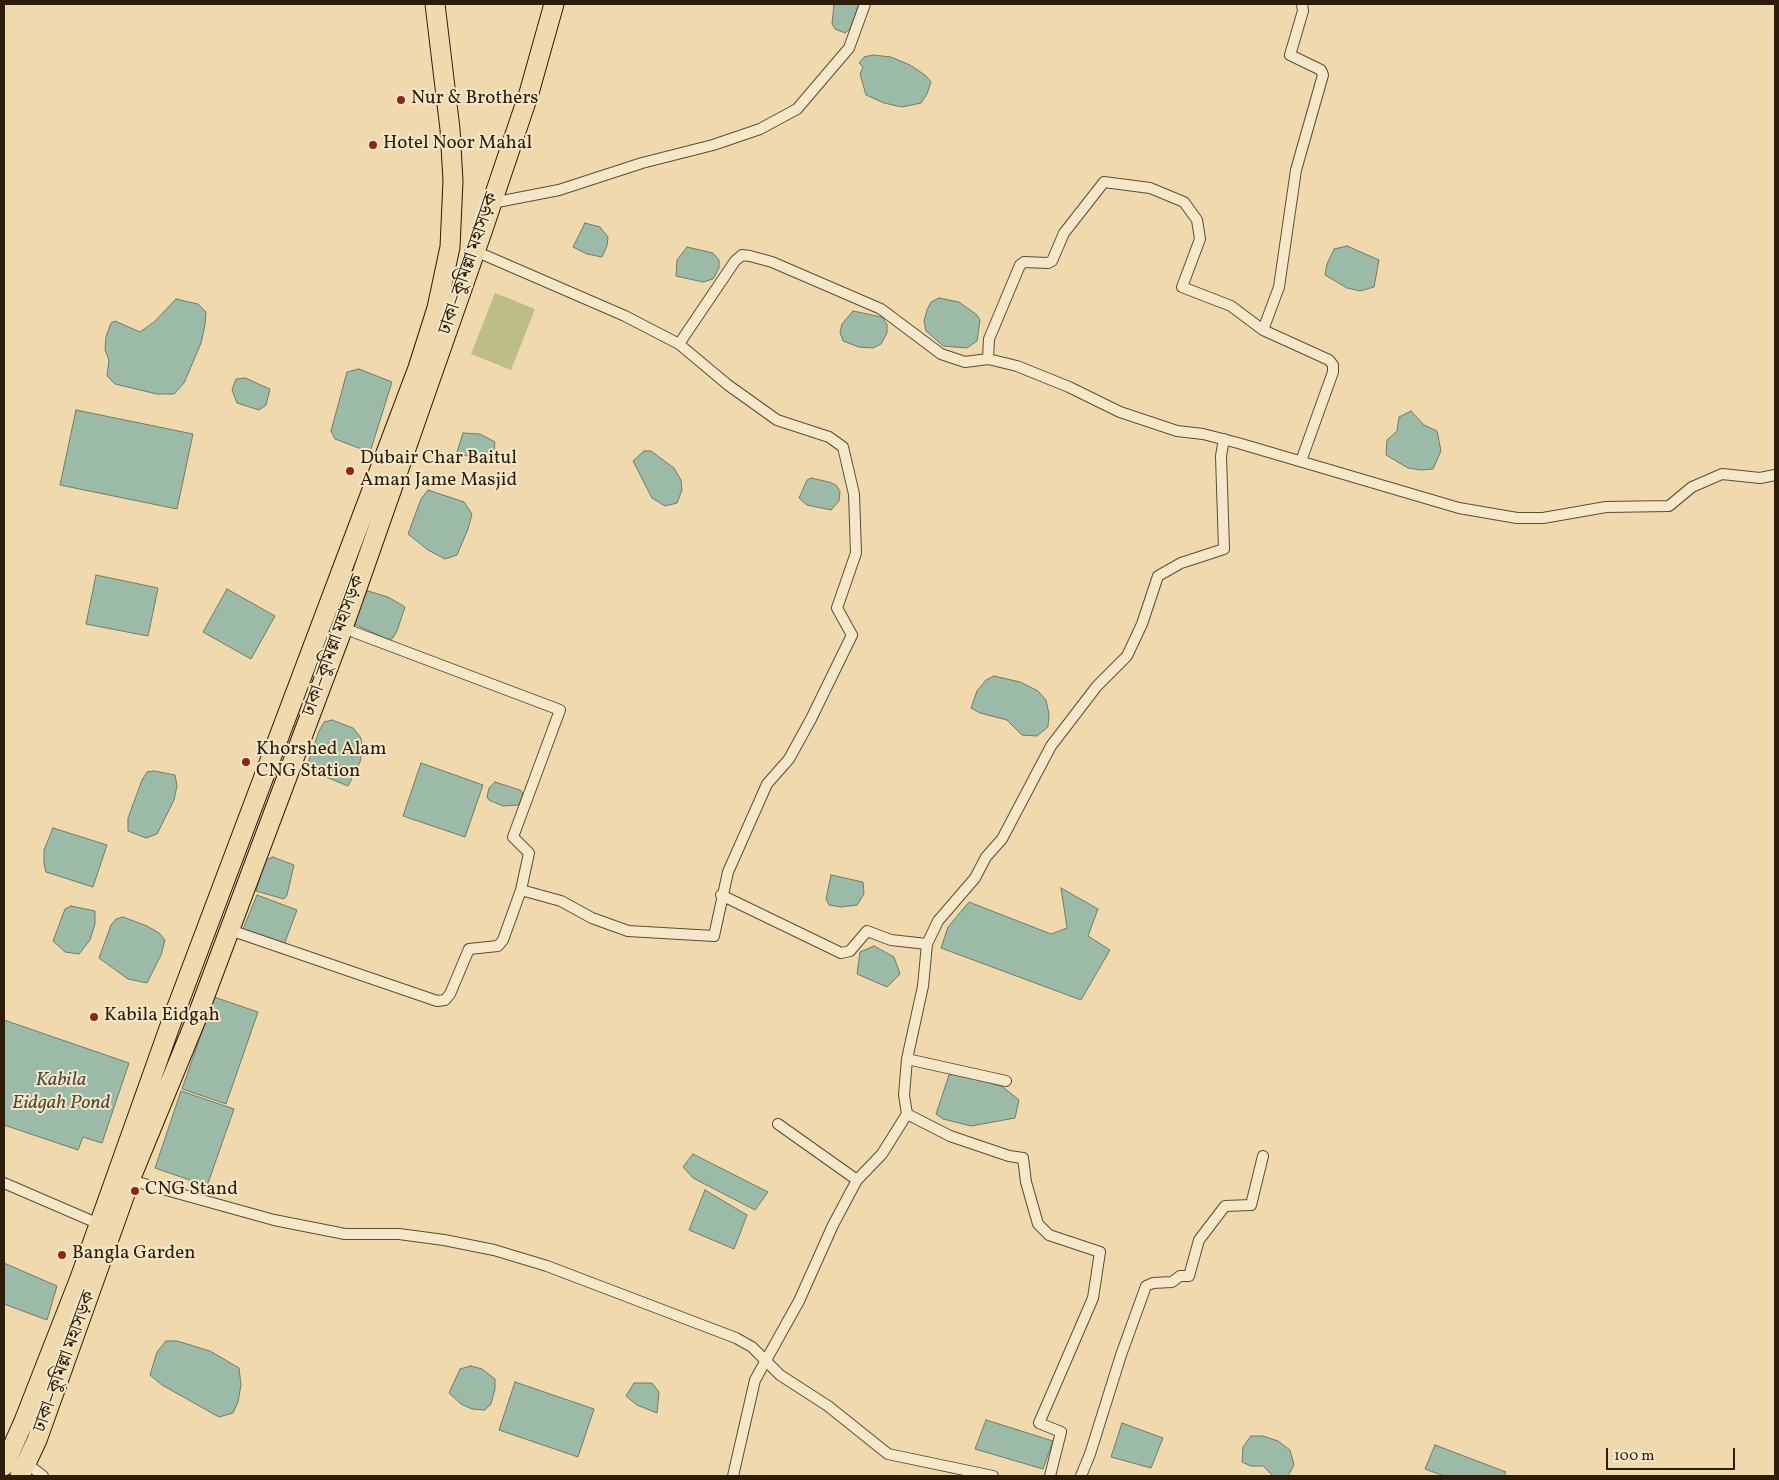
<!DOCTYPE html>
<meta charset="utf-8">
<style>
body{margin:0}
#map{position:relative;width:1779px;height:1480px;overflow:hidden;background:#f0daad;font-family:Vollkorn,serif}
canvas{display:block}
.frame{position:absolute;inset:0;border:5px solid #2c1c08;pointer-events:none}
.scale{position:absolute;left:1606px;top:1448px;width:129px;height:22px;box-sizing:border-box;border:2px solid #2c1c08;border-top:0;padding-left:6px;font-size:15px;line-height:18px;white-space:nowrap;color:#2c1c08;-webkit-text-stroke:4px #f5e7ca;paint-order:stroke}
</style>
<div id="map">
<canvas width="1779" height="1480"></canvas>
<div class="frame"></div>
<div class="scale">100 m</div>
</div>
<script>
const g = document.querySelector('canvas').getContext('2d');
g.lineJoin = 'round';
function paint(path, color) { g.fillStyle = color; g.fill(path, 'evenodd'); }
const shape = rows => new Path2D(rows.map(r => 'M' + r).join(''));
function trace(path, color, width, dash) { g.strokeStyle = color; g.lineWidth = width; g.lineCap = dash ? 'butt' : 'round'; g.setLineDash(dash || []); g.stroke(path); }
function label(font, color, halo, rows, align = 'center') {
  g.font = font + ' Vollkorn,"Noto Serif Bengali",serif'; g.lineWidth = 4; g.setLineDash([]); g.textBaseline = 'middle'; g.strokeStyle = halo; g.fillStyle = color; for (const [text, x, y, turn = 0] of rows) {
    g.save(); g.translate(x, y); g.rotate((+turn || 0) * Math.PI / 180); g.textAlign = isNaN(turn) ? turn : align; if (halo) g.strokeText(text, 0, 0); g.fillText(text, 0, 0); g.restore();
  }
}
paint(shape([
 [495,293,535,309,511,370,471,354]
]), '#bdbe87');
const water = shape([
 [834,4,859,4,850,29,845,33,835,29,832,24,834,4],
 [873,55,891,57,910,65,925,75,931,82,927,94,921,103,902,107,884,103,866,95,860,74,863,67,859,63,864,57,873,55],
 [585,223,600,227,608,237,607,246,602,257,587,254,573,247,585,223],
 [1347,246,1379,260,1374,287,1360,291,1347,288,1325,275,1327,264,1334,249,1347,246],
 [687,247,713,253,719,260,719,268,713,279,703,282,676,276,677,260,687,247],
 [939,298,959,302,977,315,980,320,977,341,967,348,943,346,926,331,924,321,927,310,931,302,939,298],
 [176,299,198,304,206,312,205,325,201,343,184,383,174,394,157,394,115,384,107,376,109,360,105,350,106,337,111,323,115,321,140,332,154,322,176,299],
 [853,311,882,317,887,324,887,333,881,344,873,348,859,347,843,341,840,332,842,324,853,311],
 [359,369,392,382,371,449,364,450,335,439,331,431,347,372,359,369],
 [245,378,270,389,266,405,259,410,237,403,232,390,236,379,245,378],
 [76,410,193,434,177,509,60,485,76,410],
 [1411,411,1424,425,1437,431,1441,451,1433,469,1421,470,1408,468,1386,455,1387,440,1397,431,1399,417,1411,411],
 [463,433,480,434,495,442,494,450,488,458,461,455,457,452,463,433],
 [644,451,651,451,674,468,681,480,682,490,677,503,665,506,652,498,633,461,644,451],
 [811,478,829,482,836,485,840,491,839,501,831,510,807,505,799,498,807,480,811,478],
 [428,490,464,502,472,514,468,529,457,555,445,559,428,550,408,534,421,499,428,490],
 [96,575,158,588,148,636,86,624,96,575],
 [227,589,275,616,251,659,203,632,227,589],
 [368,591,388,597,405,607,397,631,392,639,387,639,354,624,364,595,368,591],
 [994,676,1020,682,1038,691,1046,700,1049,714,1048,727,1037,736,1022,735,1007,720,980,713,971,708,977,691,986,680,994,676],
 [332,720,353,728,361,738,362,750,360,762,348,786,306,769,319,731,324,722,332,720],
 [421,763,483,785,465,837,403,816,421,763],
 [154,771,175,775,177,786,174,800,157,834,146,838,128,831,128,818,142,780,147,772,154,771],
 [495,782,520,790,523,793,519,805,503,806,489,800,487,797,489,788,495,782],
 [53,828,107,845,93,887,46,872,44,864,44,850,53,828],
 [273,857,294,865,287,895,284,899,256,891,265,860,273,857],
 [831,875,863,882,864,894,857,905,841,907,829,905,826,899,831,875],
 [1061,888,1098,909,1088,936,1110,950,1081,1000,941,948,948,927,969,902,1051,934,1067,928,1061,888],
 [257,895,297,910,284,945,243,929,257,895],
 [71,906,95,911,95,924,90,940,79,954,65,952,53,941,65,909,71,906],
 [123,917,147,926,159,933,165,940,161,955,147,983,128,979,99,958,111,925,116,919,123,917],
 [874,946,894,957,900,974,887,987,857,974,860,952,874,946],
 [214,997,258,1012,226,1104,182,1089,214,997],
 [4,1020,129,1063,102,1143,83,1137,78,1150,4,1125,4,1020],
 [960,1074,1003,1087,1019,1100,1015,1118,971,1126,943,1119,936,1114,949,1075,960,1074],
 [181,1091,234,1109,207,1186,155,1168,181,1091],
 [693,1154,768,1192,755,1210,693,1178,683,1167,693,1154],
 [705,1190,747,1215,734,1249,689,1230,705,1190],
 [4,1263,57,1286,47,1320,4,1304,4,1263],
 [166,1341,177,1341,210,1351,239,1368,241,1385,238,1402,233,1413,219,1417,162,1385,150,1375,157,1352,166,1341],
 [471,1366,482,1369,495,1379,495,1389,491,1404,485,1410,472,1409,461,1404,449,1393,460,1369,471,1366],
 [515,1382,594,1409,578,1457,499,1430,515,1382],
 [634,1383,652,1383,659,1392,657,1413,637,1405,626,1396,634,1383],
 [986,1420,1053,1441,1043,1469,975,1449,986,1420],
 [1122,1423,1163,1438,1151,1468,1111,1457,1122,1423],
 [1251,1436,1263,1436,1278,1441,1290,1450,1294,1465,1288,1476,1273,1476,1263,1466,1251,1466,1242,1462,1243,1447,1251,1436],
 [1435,1445,1506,1472,1504,1476,1444,1476,1425,1469,1435,1445]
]);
paint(water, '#9bbba8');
trace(water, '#6f7b68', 1);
const street = shape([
 [492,203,559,190,642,163,713,145,760,129,797,109,849,48,865,4],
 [475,251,625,316,679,344,728,385,777,420,829,437,843,447,854,494,856,553,837,608,852,635,811,719,789,759,767,784,728,872,714,936,628,931,592,918,561,901,521,890],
 [1263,330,1279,287,1296,170,1323,75,1321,70,1290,55,1303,11,1302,4],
 [679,344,735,261,742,255,750,256,772,262,881,309,941,354,965,362,988,359,1017,366,1069,387,1120,412,1177,431,1203,434,1238,443,1459,508,1517,518,1543,518,1606,507,1669,506,1692,487,1722,474,1760,478,1775,475],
 [988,359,989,339,1020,265,1024,262,1048,263,1052,261,1064,233,1104,182,1150,188,1184,202,1197,220,1200,239,1182,287,1231,306,1263,330,1329,360,1333,365,1333,372,1301,461],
 [721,895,841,953,850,951,867,931,891,940,927,944],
 [230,930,437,1001,445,1000,450,994,469,949,498,946,503,940,521,890,529,853,513,837,560,710,343,628],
 [907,1059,1006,1081],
 [907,1114,904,1095,907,1059,923,986,927,944,938,921,975,878,986,857,1002,839,1051,746,1097,686,1127,656,1142,624,1158,576,1181,563,1224,549,1221,456,1224,439],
 [778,1124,857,1180],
 [130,1180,274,1220,345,1234,399,1234,444,1240,494,1250,547,1266,736,1338,752,1347,780,1375,828,1406,888,1454,993,1476],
 [4,1183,99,1224],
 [26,1463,43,1476],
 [733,1476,755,1380,799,1301,833,1225,857,1180,882,1154,907,1114,950,1136,1009,1156,1023,1158,1026,1182,1038,1224,1049,1235,1100,1252,1093,1298,1039,1423,1061,1432,1050,1476],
 [1081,1476,1090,1454,1121,1355,1146,1286,1153,1283,1172,1282,1180,1276,1189,1276,1199,1240,1225,1206,1251,1205,1263,1156]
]);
const highway = shape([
 [4,1466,24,1421,80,1278,171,1023,418,368,437,308,450,247,453,181,450,129,435,4],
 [20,1476,37,1440,130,1180,195,1022,343,628,483,229,529,93,554,4]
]);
trace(street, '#5d4c31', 12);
trace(highway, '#2c1c08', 21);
trace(street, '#f5e7ca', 10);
trace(highway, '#f0daad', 19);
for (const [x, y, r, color] of [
 [401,100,5,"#8f2418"],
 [373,145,5,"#8f2418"],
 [350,471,5,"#8f2418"],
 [246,762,5,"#8f2418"],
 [94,1017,5,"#8f2418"],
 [135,1191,5,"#8f2418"],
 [62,1255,5,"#8f2418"]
]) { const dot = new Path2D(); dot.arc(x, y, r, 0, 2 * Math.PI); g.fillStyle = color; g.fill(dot); trace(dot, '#f5e7ca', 2); }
label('19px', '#2c1c08', '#f5e7ca', [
 ["Nur & Brothers",411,100],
 ["Hotel Noor Mahal",383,145],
 ["Dubair Char Baitul",360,460],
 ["Aman Jame Masjid",360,482],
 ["Khorshed Alam",256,751],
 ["CNG Station",256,773],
 ["Kabila Eidgah",104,1017],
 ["CNG Stand",145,1191],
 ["Bangla Garden",72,1255]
], 'left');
label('19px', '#2c1c08', '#f5e7ca', [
 ["ঢাকা–কুমিল্লা মহাসড়ক",470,264,-71],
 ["ঢাকা–কুমিল্লা মহাসড়ক",335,646,-70],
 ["ঢাকা–কুমিল্লা মহাসড়ক",66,1362,-70]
]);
label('italic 20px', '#4d4c38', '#f5e7ca', [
 ["Kabila",61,1081],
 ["Eidgah Pond",61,1104]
]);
</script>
